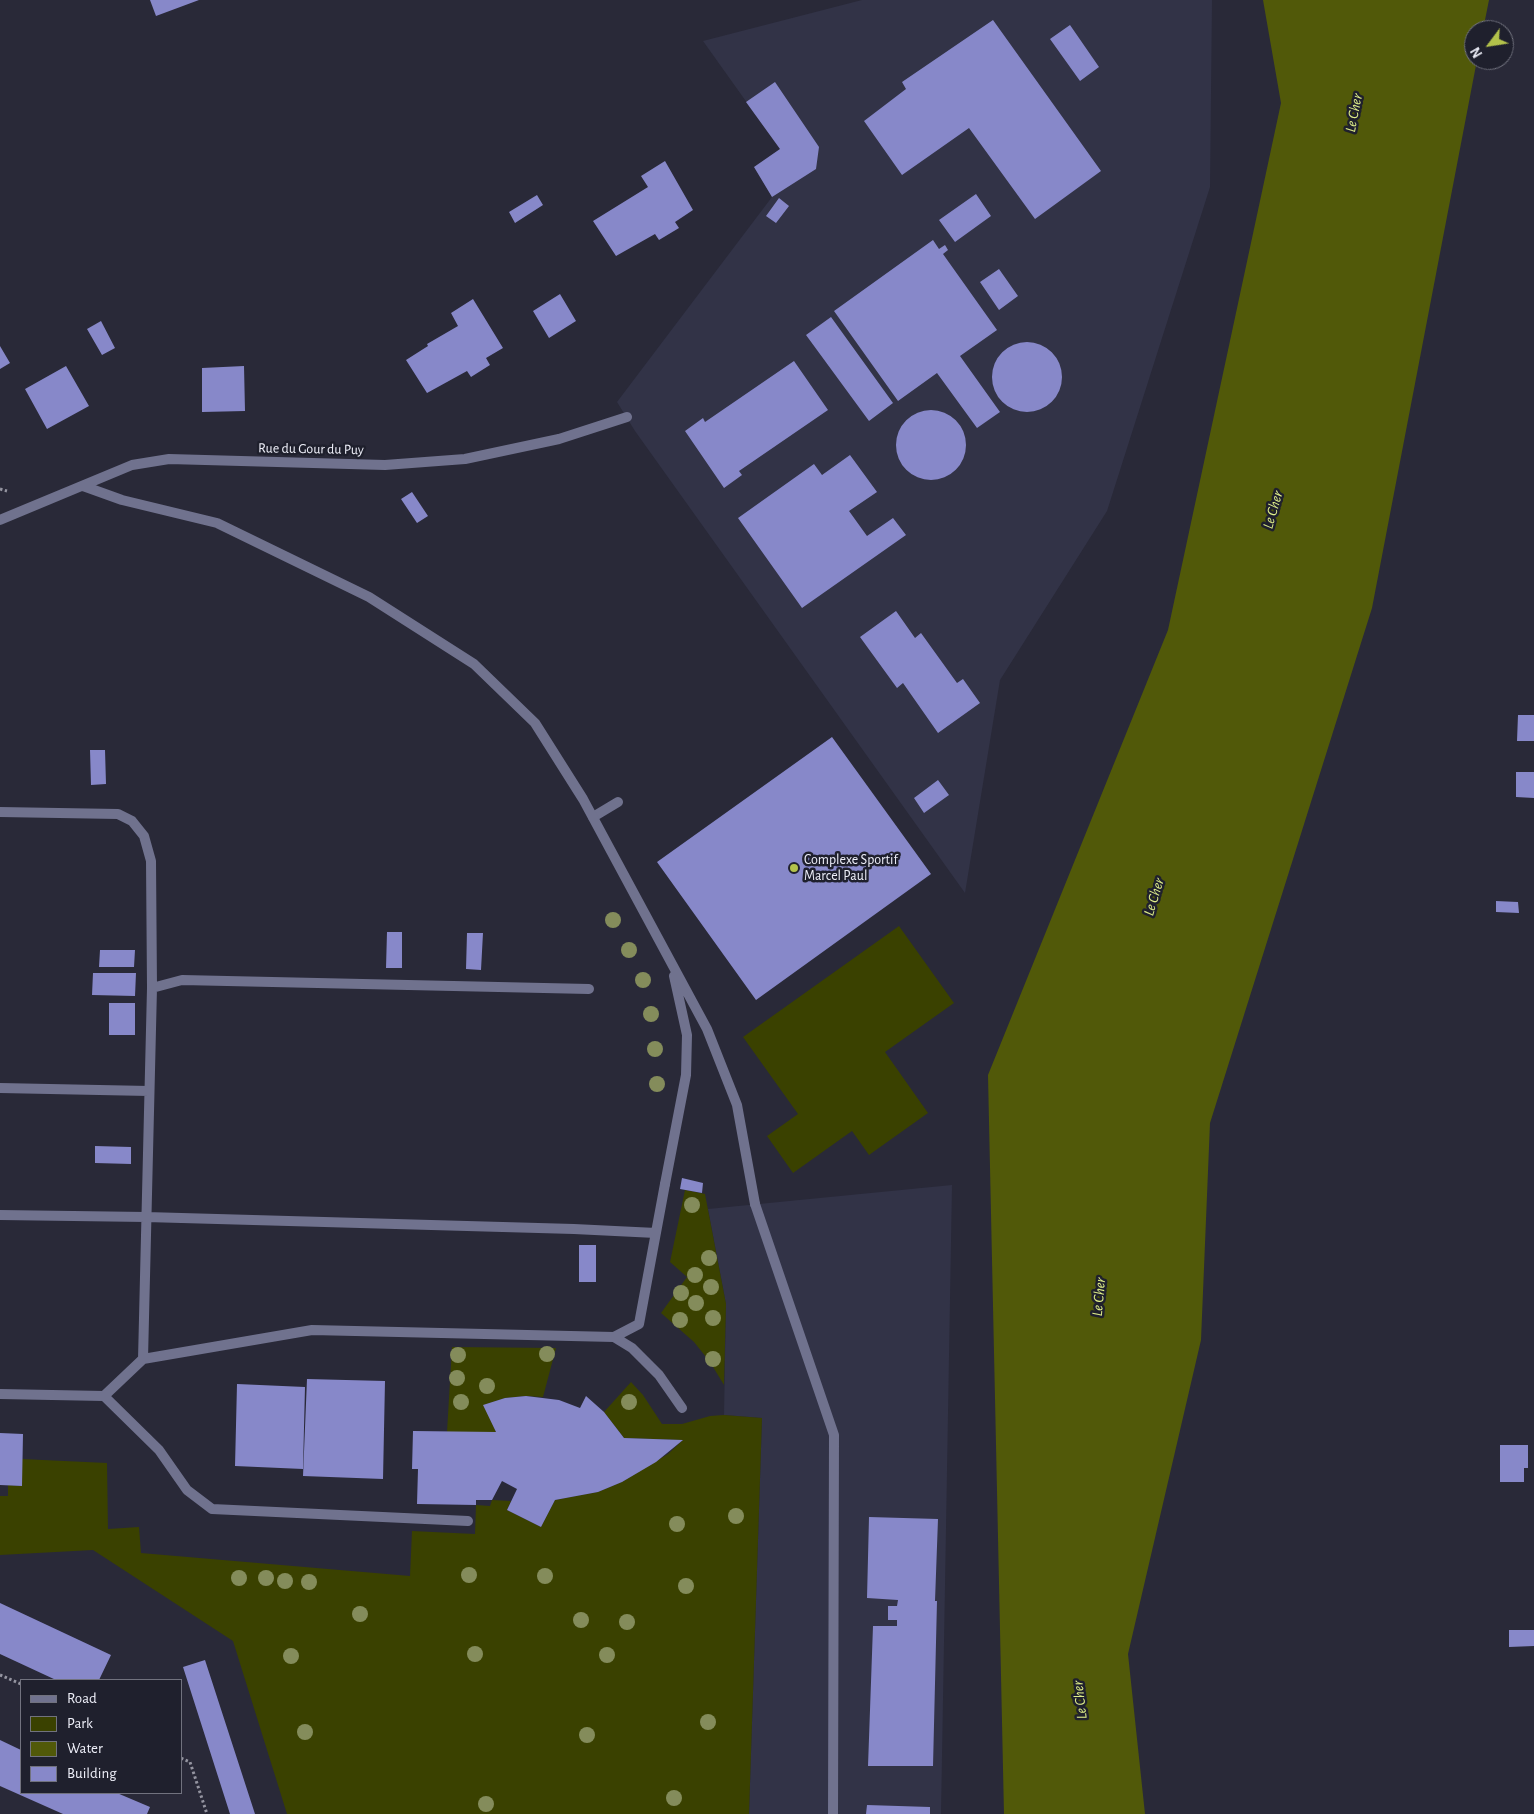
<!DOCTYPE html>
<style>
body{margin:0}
#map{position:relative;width:1534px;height:1814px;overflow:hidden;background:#292938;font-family:"Alegreya Sans",sans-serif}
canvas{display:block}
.legend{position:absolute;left:20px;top:1679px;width:162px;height:115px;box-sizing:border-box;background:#1f202d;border:1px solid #71727e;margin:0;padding:6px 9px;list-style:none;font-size:15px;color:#edeef8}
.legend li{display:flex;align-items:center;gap:10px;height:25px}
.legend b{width:25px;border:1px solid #71727e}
.north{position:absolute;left:1464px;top:20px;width:50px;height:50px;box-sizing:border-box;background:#1f202d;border:1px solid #71727e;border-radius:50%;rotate:239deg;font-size:14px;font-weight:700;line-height:20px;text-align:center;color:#edeef8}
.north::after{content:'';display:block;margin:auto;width:18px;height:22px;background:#b3c24b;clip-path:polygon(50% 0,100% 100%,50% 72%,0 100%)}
</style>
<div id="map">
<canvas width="1534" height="1814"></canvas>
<ul class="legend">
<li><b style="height:6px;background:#70728e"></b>Road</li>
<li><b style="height:14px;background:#3a4100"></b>Park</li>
<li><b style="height:14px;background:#515909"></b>Water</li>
<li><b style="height:14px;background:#8788c9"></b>Building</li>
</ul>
<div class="north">N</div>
</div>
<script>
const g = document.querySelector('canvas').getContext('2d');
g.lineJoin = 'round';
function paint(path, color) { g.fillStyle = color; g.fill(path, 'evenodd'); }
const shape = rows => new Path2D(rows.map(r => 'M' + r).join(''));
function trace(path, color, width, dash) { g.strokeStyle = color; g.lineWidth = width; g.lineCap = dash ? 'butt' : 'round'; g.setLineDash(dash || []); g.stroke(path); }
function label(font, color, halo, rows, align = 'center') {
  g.font = font + ' "Alegreya Sans",sans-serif'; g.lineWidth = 5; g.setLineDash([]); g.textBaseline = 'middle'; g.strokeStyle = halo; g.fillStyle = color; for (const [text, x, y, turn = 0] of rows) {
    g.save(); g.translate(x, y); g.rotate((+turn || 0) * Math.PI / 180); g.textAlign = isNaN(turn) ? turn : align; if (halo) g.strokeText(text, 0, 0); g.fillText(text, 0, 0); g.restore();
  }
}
paint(shape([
 [862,0,1212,0,1210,187,1107,511,1000,680,965,893,635,431,617,402,772,197,754,167,780,149,703,41],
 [952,1185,941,1814,749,1814,762,1418,724,1415,726,1304,708,1209]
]), '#323347');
paint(shape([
 [899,926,954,1003,885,1052,928,1113,869,1155,852,1131,793,1173,767,1136,798,1114,743,1037],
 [685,1190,705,1194,726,1304,724,1385,710,1362,694,1342,661,1313,687,1277,670,1262],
 [452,1347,556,1348,543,1397,526,1396,505,1398,484,1405,496,1432,447,1432],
 [631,1382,643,1395,662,1424,682,1424,710,1416,724,1415,762,1418,749,1814,287,1814,233,1641,93,1550,0,1555,0,1496,8,1496,8,1485,22,1486,22,1459,107,1463,108,1529,139,1527,141,1553,410,1576,412,1531,475,1534,476,1505,490,1506,492,1500,511,1501,507,1510,541,1527,555,1500,598,1492,622,1482,668,1454,683,1440,624,1438,604,1412]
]), '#3a4100');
paint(shape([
 [1263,0,1489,0,1483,30,1474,30,1474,60,1477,60,1372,608,1210,1123,1201,1340,1128,1654,1145,1814,1004,1814,988,1075,1168,630,1281,103]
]), '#515909');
paint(shape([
 [150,0,199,0,156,16],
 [993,20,1101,171,1035,219,969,128,902,175,864,121,906,89,902,82],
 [1070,25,1099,67,1080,81,1050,39],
 [775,82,819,147,816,169,772,197,754,167,780,149,746,102],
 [665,161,693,210,675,222,679,228,659,240,655,234,616,256,593,221,648,187,641,176],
 [976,194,991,216,955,242,939,220],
 [537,195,543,205,515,223,509,212],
 [779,198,789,206,776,223,766,216],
 [933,240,939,249,945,245,948,250,943,254,997,330,960,356,1000,412,977,428,937,373,898,401,834,311],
 [999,269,1018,296,999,310,980,282],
 [560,294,576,321,549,338,533,311],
 [473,299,503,348,486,358,490,365,471,377,467,371,427,393,406,360,428,346,427,344,458,326,451,313],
 [831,317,893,403,869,421,806,335],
 [101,321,115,348,102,355,87,329],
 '992 377a35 35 0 1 1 70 0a35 35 0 1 1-70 0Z',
 [0,346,10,363,0,369],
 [794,361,828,410,739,471,742,475,724,488,685,431,703,418,705,422],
 [66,366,89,406,47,429,25,389],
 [244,366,245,411,202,412,202,368],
 '896 445a35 35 0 1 1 70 0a35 35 0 1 1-70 0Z',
 [850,455,877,492,849,511,867,536,893,518,906,535,802,608,738,518,814,464,822,475],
 [412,492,428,516,417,523,401,499],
 [896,611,915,638,921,633,957,683,963,679,980,703,938,733,903,683,897,688,860,637],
 [1518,715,1534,715,1534,741,1517,741],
 [832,737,931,874,756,1000,657,862],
 [90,750,105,750,106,784,91,785],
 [1516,772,1534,772,1534,798,1516,797],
 [938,780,949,795,924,813,914,798],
 [1496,901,1518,902,1519,913,1496,912],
 [387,932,402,932,402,968,386,968],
 [467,933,483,933,481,970,466,969],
 [100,950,135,950,134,967,99,967],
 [93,973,136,973,135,996,92,995],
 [109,1003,135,1003,135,1035,109,1035],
 [95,1146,131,1147,131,1164,95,1163],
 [682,1178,703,1183,702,1193,680,1189],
 [579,1245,596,1245,596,1282,579,1282],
 [307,1379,385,1381,383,1479,303,1476],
 [237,1384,305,1387,303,1469,235,1466],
 [526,1396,559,1400,580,1408,586,1396,604,1412,624,1438,683,1440,656,1462,622,1482,598,1492,555,1500,541,1527,507,1510,517,1489,502,1481,492,1500,476,1500,476,1505,417,1504,418,1469,412,1469,413,1431,496,1432,483,1405,505,1398],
 [0,1433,23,1434,22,1486,0,1485],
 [1500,1445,1528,1445,1528,1468,1524,1468,1524,1482,1500,1482],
 [869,1517,938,1519,935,1601,937,1601,933,1766,868,1766,873,1626,897,1626,897,1620,888,1620,888,1606,897,1606,898,1600,867,1598],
 [0,1603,111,1655,99,1680,56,1680,0,1654],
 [1509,1630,1534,1630,1534,1646,1509,1647],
 [205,1660,255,1814,230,1814,183,1667],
 [0,1740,21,1750,21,1793,117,1793,150,1807,147,1814,63,1814,0,1786],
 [867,1805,930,1807,930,1814,866,1814]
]), '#8788c9');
trace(shape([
 [0,489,7,491],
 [0,1675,21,1684],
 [181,1758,190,1762,207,1814]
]), '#9494a0', 3, [2.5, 2.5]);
trace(shape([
 [0,812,118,814,132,821,144,836,151,861,152,988,143,1359],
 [593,817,618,802],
 [152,988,182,980,589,989],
 [0,1088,149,1091],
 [755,1204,834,1435,833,1814],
 [0,1215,146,1217,574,1229,656,1233],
 [614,1337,632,1348,659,1375,682,1408],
 [0,1394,104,1396,143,1359,312,1330,614,1337,639,1324,665,1184],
 [104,1396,159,1450,187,1490,212,1509,468,1521]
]), '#70728e', 10);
trace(shape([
 [83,486,122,500,217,523,369,597,474,664,535,723,583,799,707,1029,737,1105,755,1204],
 [0,520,132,465,169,459,385,465,465,459,559,439,627,417],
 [665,1184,686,1075,687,1035,674,976]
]), '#70728e', 10);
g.fillStyle = '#848c5b';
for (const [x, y] of [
 [613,920],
 [629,950],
 [643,980],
 [651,1014],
 [655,1049],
 [657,1084],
 [692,1205],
 [709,1258],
 [695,1275],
 [711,1287],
 [681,1293],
 [696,1303],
 [713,1318],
 [680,1320],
 [547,1354],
 [458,1355],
 [713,1359],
 [457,1378],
 [487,1386],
 [461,1402],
 [629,1402],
 [736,1516],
 [677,1524],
 [469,1575],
 [545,1576],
 [239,1578],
 [266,1578],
 [285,1581],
 [309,1582],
 [686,1586],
 [360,1614],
 [581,1620],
 [627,1622],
 [475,1654],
 [607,1655],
 [291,1656],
 [708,1722],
 [305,1732],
 [587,1735],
 [674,1798],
 [486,1804]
]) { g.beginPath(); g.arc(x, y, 8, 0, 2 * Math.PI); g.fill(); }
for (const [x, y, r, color] of [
 [794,868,5,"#b3c24b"]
]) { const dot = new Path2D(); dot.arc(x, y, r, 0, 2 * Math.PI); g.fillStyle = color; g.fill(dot); trace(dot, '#1f202d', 2); }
label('14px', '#edeef8', '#1f202d', [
 ["Rue du Gour du Puy",311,449,1]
]);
label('14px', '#edeef8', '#1f202d', [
 ["Complexe Sportif",804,860],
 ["Marcel Paul",804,876]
], 'left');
label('italic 15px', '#e0ef8a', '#1f202d', [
 ["Le Cher",1354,113,-79],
 ["Le Cher",1273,510,-74],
 ["Le Cher",1154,897,-73],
 ["Le Cher",1099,1297,-85],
 ["Le Cher",1080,1700,-97]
]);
</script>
